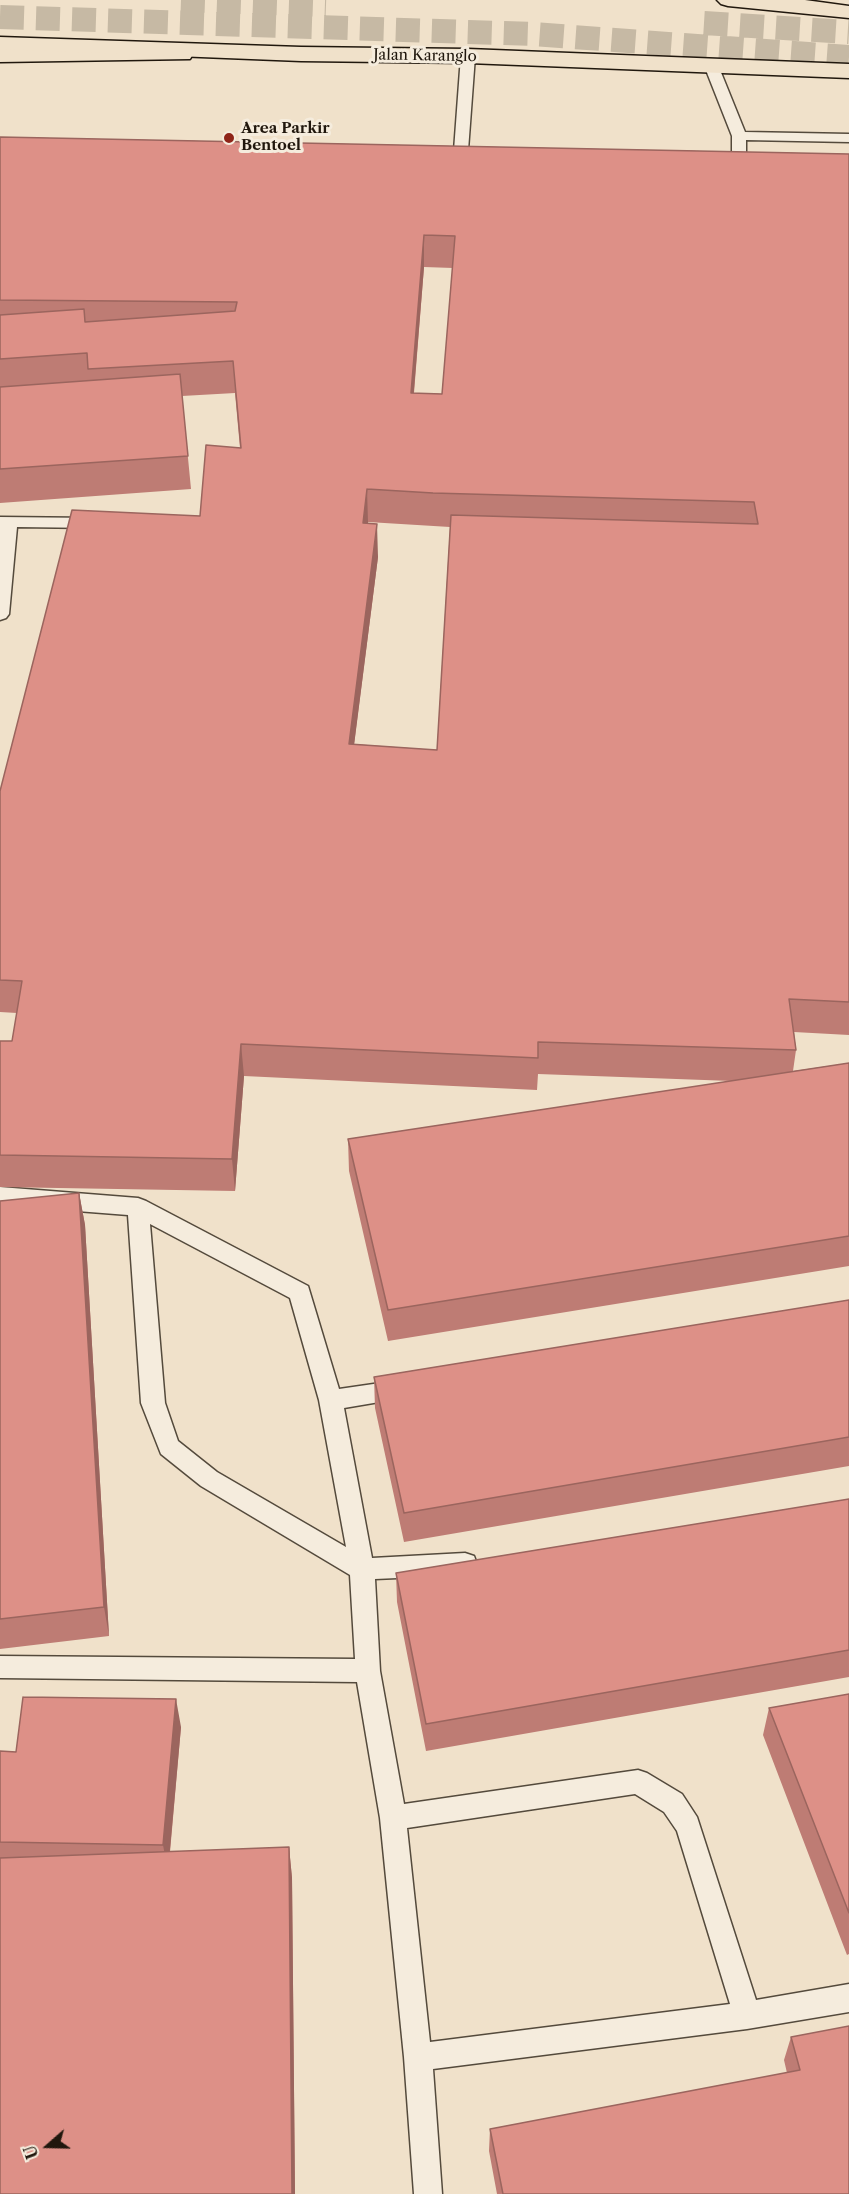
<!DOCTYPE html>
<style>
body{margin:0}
#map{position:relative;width:849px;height:2194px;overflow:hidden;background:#f0e1ca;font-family:"Libre Caslon Text",serif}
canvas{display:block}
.north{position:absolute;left:18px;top:2116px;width:60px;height:60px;-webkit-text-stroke:4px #f5ecdd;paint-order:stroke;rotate:250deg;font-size:16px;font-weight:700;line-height:24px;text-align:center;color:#20170d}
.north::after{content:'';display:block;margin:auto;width:21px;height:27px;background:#20170d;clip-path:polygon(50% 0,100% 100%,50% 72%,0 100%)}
</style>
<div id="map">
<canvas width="849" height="2194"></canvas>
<div class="north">U</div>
</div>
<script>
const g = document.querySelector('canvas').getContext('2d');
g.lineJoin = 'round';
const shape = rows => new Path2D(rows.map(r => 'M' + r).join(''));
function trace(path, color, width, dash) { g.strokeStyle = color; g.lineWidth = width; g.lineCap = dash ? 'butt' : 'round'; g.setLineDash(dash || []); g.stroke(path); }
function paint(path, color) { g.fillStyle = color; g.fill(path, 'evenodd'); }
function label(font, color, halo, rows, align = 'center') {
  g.font = font + ' "Libre Caslon Text",serif'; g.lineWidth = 6; g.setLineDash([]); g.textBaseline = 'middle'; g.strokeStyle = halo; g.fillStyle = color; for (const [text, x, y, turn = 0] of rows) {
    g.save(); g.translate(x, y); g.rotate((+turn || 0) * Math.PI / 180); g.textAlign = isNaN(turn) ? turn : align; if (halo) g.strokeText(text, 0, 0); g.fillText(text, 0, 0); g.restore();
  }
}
trace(shape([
 [181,0,326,5],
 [0,17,532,34,849,57],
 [704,23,849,32]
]), '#c6b9a4', 24, [24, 12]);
const lane = shape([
 [468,52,475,56,467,164,460,168,453,164,461,56,468,52],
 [711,61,718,65,745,132,849,134,849,142,746,140,746,176,739,180,734,179,732,176,732,136,704,65,711,61],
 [0,517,96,518,102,519,105,523,102,527,96,528,17,527,9,614,6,618,0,620,0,517],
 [0,1187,138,1198,146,1201,308,1286,339,1389,401,1380,409,1383,413,1390,409,1397,344,1408,372,1558,465,1553,474,1556,477,1564,474,1572,465,1575,375,1579,380,1671,404,1804,638,1770,647,1773,682,1794,697,1817,756,2000,849,1984,849,2012,747,2029,433,2069,442,2194,414,2194,404,2057,380,1818,357,1682,0,1678,0,1656,355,1659,350,1575,201,1486,161,1454,141,1403,128,1215,0,1205,0,1187],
 [150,1224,290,1298,319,1400,346,1547,217,1472,178,1441,165,1403,150,1224],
 [635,1794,664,1812,677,1831,730,2004,430,2042,407,1828,635,1794]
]);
const primary = shape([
 [182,47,190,49,193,54,190,59,0,62,0,48,182,47]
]);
const highway = shape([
 [717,0,805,0,849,6,849,18,728,6,721,4,717,0],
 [0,37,301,47,468,49,849,64,849,78,468,63,301,61,0,49,0,37]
]);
trace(lane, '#544a3c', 3);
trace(primary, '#20170d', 3);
trace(highway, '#20170d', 3);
paint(lane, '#f5ecdd');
paint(primary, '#f0e1ca');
paint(highway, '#f0e1ca');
paint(shape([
 [0,137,849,154,849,1035,794,1032,796,1050,793,1071,849,1063,849,1266,388,1341,349,1171,348,1139,732,1081,538,1074,537,1090,244,1076,235,1191,0,1187,0,1041,12,1041,17,1013,0,1012,0,791,200,516,240,448,235,393,182,396,191,489,0,503],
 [424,267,453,268,442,394,414,393],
 [368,522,450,527,437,750,354,744,378,557],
 [79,1193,85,1225,109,1636,0,1649,0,1201],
 [849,1300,849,1466,404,1542,375,1408,374,1377],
 [849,1499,849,1677,426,1751,397,1602,396,1573],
 [849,1694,849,1954,847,1955,763,1735,769,1708],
 [181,1727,170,1852,289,1847,292,1878,295,2194,0,2194,0,1751,16,1752],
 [791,2037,849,2194,497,2194,489,2151,490,2129,787,2073,784,2060]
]), '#be7c74');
paint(shape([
 [424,235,424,267,411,426,411,393],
 [367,489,368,522,364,556,363,523],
 [377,524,378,557,350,777,349,744],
 [241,1044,244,1076,235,1191,232,1159],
 [79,1193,85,1225,109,1636,104,1607],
 [176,1699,181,1727,168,1871,163,1845],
 [289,1847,292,1878,295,2194,292,2194]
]), '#9b655e');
const building = shape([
 [0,137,849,154,849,1002,789,999,796,1050,538,1042,538,1058,241,1044,232,1159,0,1155,0,1041,12,1041,22,981,0,980,0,791,72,510,200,516,206,445,241,448,233,361,88,369,87,353,0,359,0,315,84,309,85,322,235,311,237,302,0,300,0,137],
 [424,235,455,236,442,394,411,393,424,235],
 [367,489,433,493,754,502,758,524,451,515,437,750,349,744,377,524,363,523,367,489],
 [180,374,188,456,0,469,0,387,180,374],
 [849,1063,849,1236,388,1310,348,1139,849,1063],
 [79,1193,104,1607,0,1619,0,1201,79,1193],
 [849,1300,849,1437,404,1513,374,1377,849,1300],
 [849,1499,849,1650,426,1724,396,1573,849,1499],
 [849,1694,849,1913,769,1708,849,1694],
 [23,1697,176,1699,163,1845,0,1842,0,1751,16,1752,23,1697],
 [289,1847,292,2194,0,2194,0,1858,289,1847],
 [849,2026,849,2194,503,2194,490,2129,800,2070,791,2037,849,2026]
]);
paint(building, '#dd9087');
trace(building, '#9b655e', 1.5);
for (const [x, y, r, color] of [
 [229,138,6,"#8f2418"]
]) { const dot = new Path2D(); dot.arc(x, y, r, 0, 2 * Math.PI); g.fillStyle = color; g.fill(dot); trace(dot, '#f5ecdd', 2); }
label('15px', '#20170d', '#f5ecdd', [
 ["Jalan Karanglo",425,56,1]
]);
label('bold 15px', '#20170d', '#f5ecdd', [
 ["Area Parkir",241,129],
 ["Bentoel",241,146]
], 'left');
</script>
